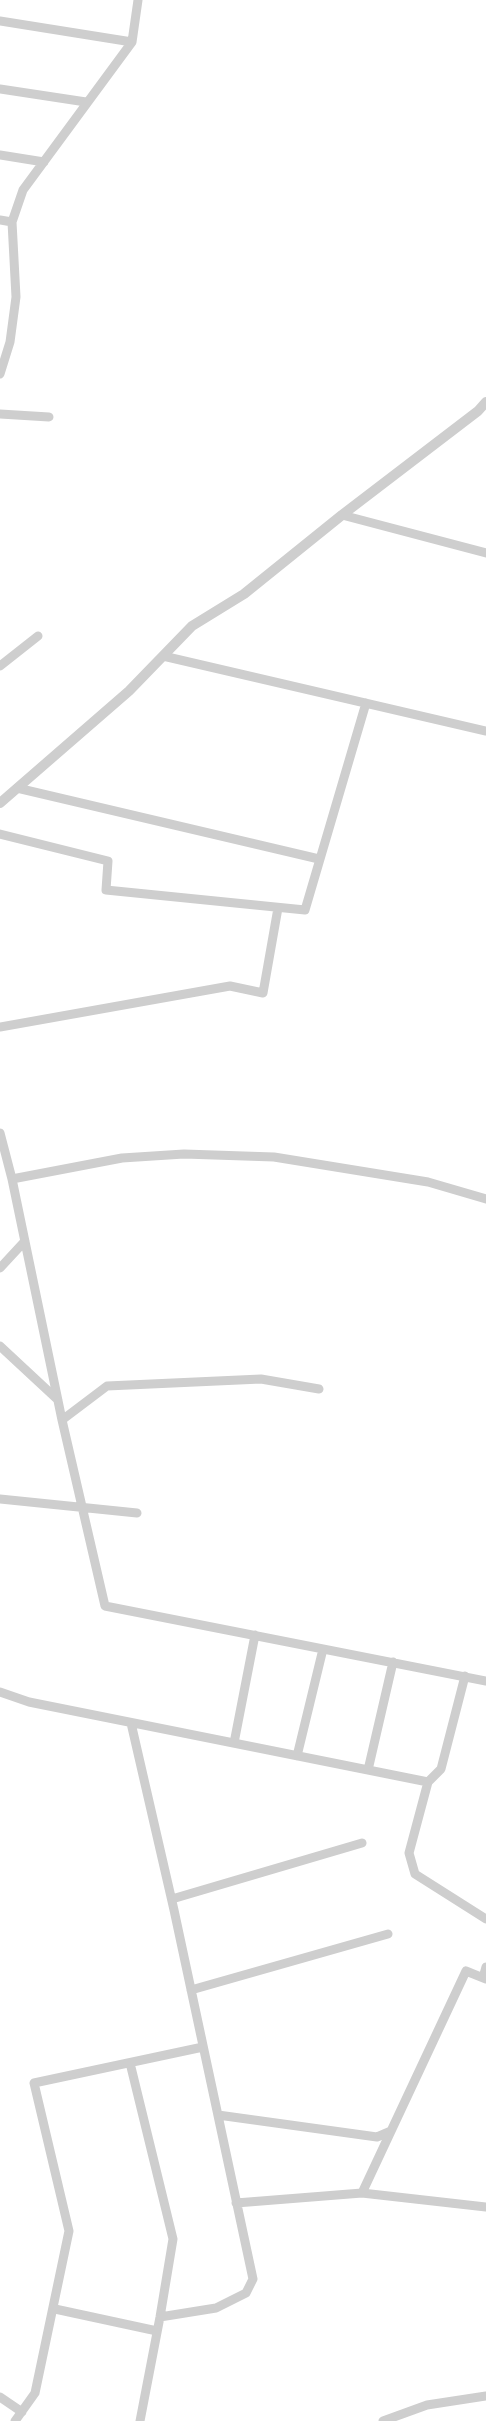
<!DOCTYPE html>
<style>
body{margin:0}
canvas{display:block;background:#fff}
</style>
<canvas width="486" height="2421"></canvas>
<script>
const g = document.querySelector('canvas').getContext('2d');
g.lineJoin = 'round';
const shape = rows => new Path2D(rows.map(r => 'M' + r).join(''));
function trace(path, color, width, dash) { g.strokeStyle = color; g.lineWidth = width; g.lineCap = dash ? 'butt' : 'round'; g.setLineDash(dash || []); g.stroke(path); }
trace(shape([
 [0,21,132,42],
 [0,89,86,102],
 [0,155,44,162],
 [0,220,12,222],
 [0,374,10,342,16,297,12,222,23,190,132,42,138,0],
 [0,414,49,417],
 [342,515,486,553],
 [163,656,486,731],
 [0,666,38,636],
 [17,788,319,859],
 [0,834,108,861,106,890,305,910,366,703],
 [0,1027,230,986,263,993,278,908],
 [0,1133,12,1179,62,1420,105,1606,486,1681],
 [12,1179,122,1158,184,1154,274,1157,428,1182,486,1199],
 [0,1268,25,1241],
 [0,1346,58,1400],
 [62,1420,107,1386,261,1379,319,1389],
 [0,1499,137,1513],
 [0,1692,29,1702,428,1782,441,1769,465,1676],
 [131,1723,174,1910,253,2279,246,2293,216,2308,160,2317],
 [234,1743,255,1635],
 [297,1756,323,1649],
 [368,1770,393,1662],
 [428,1782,409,1853,415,1874,486,1919],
 [172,1899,362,1843],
 [483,1978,486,1967],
 [191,1990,388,1934],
 [130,2063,173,2239,160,2317,140,2421],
 [218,2115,377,2137,391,2131],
 [362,2193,466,1971,486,1979],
 [236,2203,362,2193,486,2207],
 [55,2309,157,2331],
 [0,2397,22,2412],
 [15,2421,35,2393,69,2231,34,2083,203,2047],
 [383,2421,427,2405,486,2396]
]), '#cecece', 9);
trace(shape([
 [0,803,129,691,192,626,244,594,342,515,478,411,486,402]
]), '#cecece', 10);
</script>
